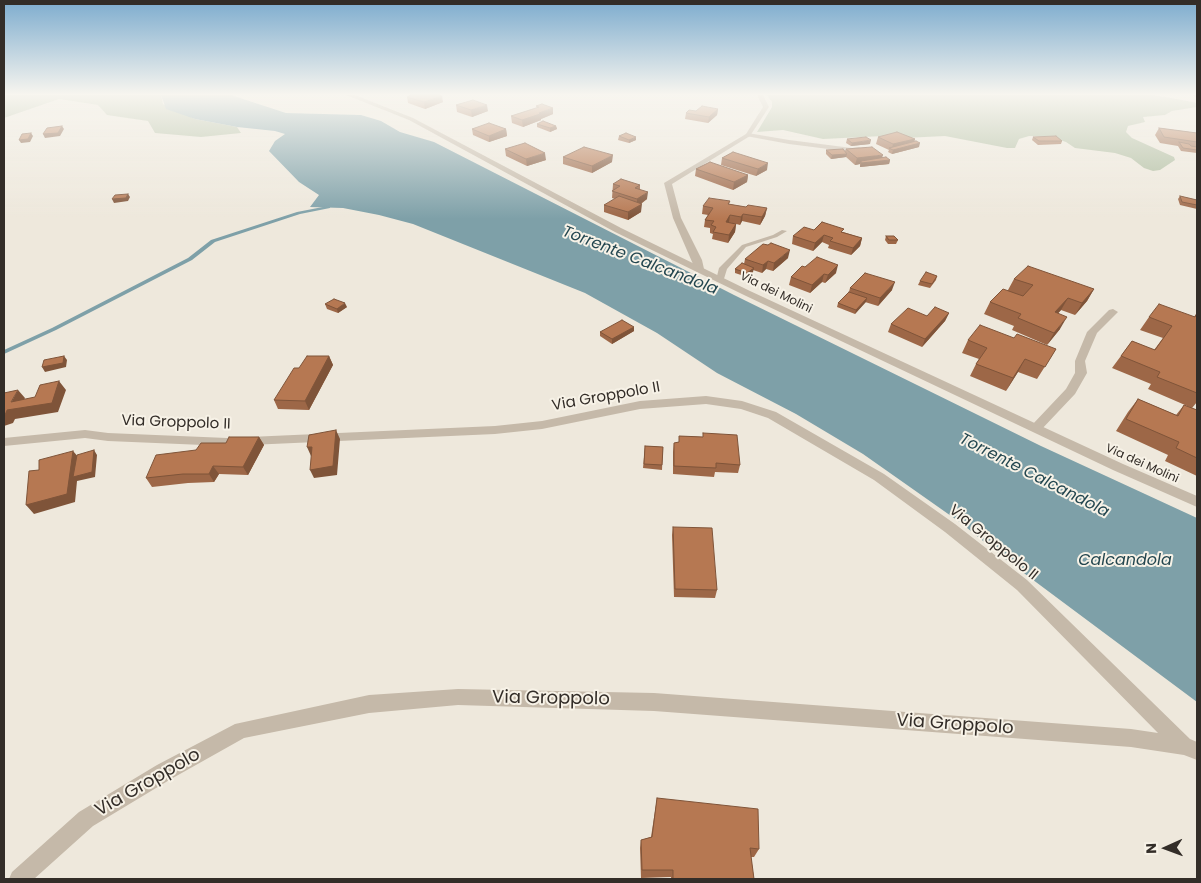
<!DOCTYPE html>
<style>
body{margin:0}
#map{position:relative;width:1201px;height:883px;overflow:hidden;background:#eee8dc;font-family:Poppins,sans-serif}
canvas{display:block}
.frame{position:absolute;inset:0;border:5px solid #332d28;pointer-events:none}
.north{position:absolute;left:1141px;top:823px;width:50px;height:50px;-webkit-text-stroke:4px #f7f2e7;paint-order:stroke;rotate:268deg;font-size:14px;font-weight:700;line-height:20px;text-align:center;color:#332d28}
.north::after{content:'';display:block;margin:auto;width:18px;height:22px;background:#332d28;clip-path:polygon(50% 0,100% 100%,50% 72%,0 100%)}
</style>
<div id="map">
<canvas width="1201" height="883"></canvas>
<div class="frame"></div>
<div class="north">N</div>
</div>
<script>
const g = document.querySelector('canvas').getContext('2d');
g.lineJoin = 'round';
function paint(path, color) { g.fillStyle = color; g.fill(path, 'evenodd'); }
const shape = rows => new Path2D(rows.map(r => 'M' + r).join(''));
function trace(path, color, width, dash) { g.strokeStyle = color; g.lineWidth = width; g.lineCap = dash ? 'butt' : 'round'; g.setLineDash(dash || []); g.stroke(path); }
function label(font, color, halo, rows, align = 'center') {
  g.font = font + ' Poppins,sans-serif'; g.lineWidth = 4; g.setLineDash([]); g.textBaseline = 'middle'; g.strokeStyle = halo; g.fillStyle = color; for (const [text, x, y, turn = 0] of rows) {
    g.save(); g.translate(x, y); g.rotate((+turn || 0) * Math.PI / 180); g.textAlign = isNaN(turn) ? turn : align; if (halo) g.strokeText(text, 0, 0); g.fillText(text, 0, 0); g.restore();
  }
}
paint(shape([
 [4,95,161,95,163,104,195,119,237,127,241,133,201,137,155,133,148,121,107,115,98,105,59,99,4,118],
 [767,95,1154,95,1193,102,1197,103,1197,107,1172,111,1165,115,1143,117,1145,122,1128,126,1126,132,1132,138,1174,157,1175,160,1160,170,1153,171,1144,168,1131,158,1115,153,1075,148,1066,142,1051,137,1029,136,1019,139,1015,148,1007,148,945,136,904,138,883,136,823,139,783,130,757,132,772,107,772,102]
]), '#adbb9e');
paint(shape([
 [161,95,231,95,286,113,361,115,381,121,400,132,434,142,734,295,1041,446,1197,518,1197,702,1009,562,961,523,863,454,796,414,717,373,657,333,585,293,413,224,379,215,343,208,310,207,319,195,299,182,269,151,275,141,285,134,275,131,237,127,195,119,166,109]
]), '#7ea0a8');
paint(shape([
 [328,206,330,206,330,208,300,214,215,242,192,260,56,330,4,354,4,350,52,328,188,258,211,240,297,212,328,206]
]), '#7ea0a8');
paint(shape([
 [748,133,789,140,852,148,859,147,862,149,852,152,789,144,746,136,745,135,748,133],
 [782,230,787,231,777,237,746,247,727,269,723,282,717,282,716,280,719,268,742,245,773,235,782,230]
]), '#c5b9a9');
paint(shape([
 [757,95,763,95,769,107,750,136,672,184,681,218,702,260,704,269,702,271,696,271,673,218,664,183,746,134,763,107,757,95],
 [1193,95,1197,95,1197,98,1195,97,1193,95],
 [1113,309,1118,312,1097,333,1085,361,1087,373,1075,394,1040,431,1032,431,1030,428,1032,425,1066,389,1075,373,1075,361,1087,332,1109,310,1113,309],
 [706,396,742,401,776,412,884,474,955,524,1027,580,1190,739,1197,742,1197,760,1184,755,1131,747,654,711,458,705,369,713,244,738,171,779,93,826,34,879,9,879,12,872,79,812,157,765,235,724,369,695,458,689,654,693,1131,729,1158,733,1017,590,945,532,874,480,768,418,741,409,706,404,640,409,542,429,495,434,227,446,108,441,85,438,4,446,4,438,85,430,108,433,227,438,495,426,542,421,640,401,706,396]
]), '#c5b9a9');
paint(shape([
 [346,95,355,95,413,118,621,228,750,291,1123,464,1197,496,1197,507,1113,470,744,295,615,232,409,120,346,95]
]), '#c5b9a9');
paint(shape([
 [407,97,443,102,425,109,408,103],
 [456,105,488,111,472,117,457,112],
 [536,106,553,114,541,119,541,120,523,127,512,123,511,116,537,108],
 [718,109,717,115,708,123,685,119,686,113],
 [537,124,556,126,557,129,550,132,537,127],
 [1159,128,1197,133,1197,153,1181,151,1178,146,1160,143,1155,135],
 [472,129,506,129,507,136,489,142,473,135],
 [619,136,636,140,629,143,618,140],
 [878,137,915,139,914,142,919,147,892,154,888,152,889,150,876,144],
 [1033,137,1062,141,1061,144,1038,145,1032,140],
 [847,139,870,144,851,146,846,143],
 [505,149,546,160,527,166,506,156],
 [846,149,890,160,889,164,860,167,860,164,855,165,846,157,831,159,826,154,826,150,845,151],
 [563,157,612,162,592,173,563,164],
 [722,158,767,170,756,176,721,165],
 [696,169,748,175,747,182,733,190,695,176],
 [613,184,640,185,640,190,647,199,641,204,641,212,628,220,604,212,604,205,615,199,612,198],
 [1180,196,1197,200,1197,209,1180,205,1178,199],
 [730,201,729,204,746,207,767,208,765,216,760,225,742,221,740,225,729,222,736,224,735,232,728,243,712,239,713,234,710,233,710,228,704,227,705,220,708,215,702,214,703,206],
 [814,230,843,232,862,238,860,246,851,255,828,248,829,245,822,242,813,251,792,244,793,236],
 [886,236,898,240,896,244,888,244,885,240],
 [788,258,773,271,766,269,762,273,753,270,753,272,747,277,735,273,735,269,744,264,745,259],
 [805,267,836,273,825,283,822,282,810,293,789,285,791,277],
 [937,276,936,280,930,288,918,285,920,281],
 [1014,279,1094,289,1087,301,1075,315,1061,310,1057,314,1060,329,1047,345,1012,330,1014,326,984,314,990,302,1008,290],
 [850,288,892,290,878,306,865,302,855,314,837,307,838,303,849,292],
 [325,304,347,307,338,313,327,309],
 [949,313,945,321,922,347,888,332,891,324,927,316],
 [1197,313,1196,369,1197,370,1197,402,1192,408,1148,389,1151,384,1112,368,1132,341,1154,350,1163,338,1140,330,1149,317,1194,317],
 [634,327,634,331,612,344,600,336,600,332],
 [1014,338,1056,349,1037,379,1018,372,1006,391,970,376,976,364,979,359,962,353,968,340],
 [329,356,333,365,309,410,278,409,274,400],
 [1138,399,1176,415,1184,405,1197,410,1197,476,1165,461,1168,455,1116,431,1128,412],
 [703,433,740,465,738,473,715,472,714,477,673,474,673,452,674,443,679,442,679,436,703,437],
 [259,437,264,445,248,475,219,474,214,482,188,483,152,487,146,478,196,450,226,443],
 [645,446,663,447,662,470,643,468],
 [673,527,717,590,715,598,674,597,672,535],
 [657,798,759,849,754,857,751,857,754,879,671,879,671,877,641,878,640,848,641,840,651,837]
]), '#9d6747');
paint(shape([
 [442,96,443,102,425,109,424,102],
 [487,105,488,111,472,117,471,110],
 [553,108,553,114,541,119,541,120,523,127,522,120],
 [718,109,717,115,708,123,709,117],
 [62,126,64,129,60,136,45,138,43,134],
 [556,126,557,129,550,132,550,128],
 [506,129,507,136,489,142,489,136],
 [31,133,33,136,30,142,21,143,19,140],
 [636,137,636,140,629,143,629,140],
 [915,139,913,145,920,143,919,147,892,154,893,150,892,149,893,144],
 [871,140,870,144,851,146,852,143],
 [545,153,546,160,527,166,526,159],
 [847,154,846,157,831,159,832,155],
 [613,155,612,162,592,173,592,166],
 [883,155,881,161,890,160,889,164,860,167,861,161,860,164,855,165,857,158],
 [768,163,767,170,756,176,758,169],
 [748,175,747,182,733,190,734,182],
 [648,192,647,199,637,206,637,199],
 [128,194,130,197,128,201,114,203,112,199],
 [642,204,641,212,628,220,628,212],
 [767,208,765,216,760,225,762,217],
 [743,214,742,221,740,225,741,217],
 [730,215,729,222,726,222],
 [736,224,735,232,728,243,729,235],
 [824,235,822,242,813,251,815,243],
 [862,238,860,246,851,255,853,248],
 [790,250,788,258,773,271,774,263],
 [768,261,766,269,762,273,763,265],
 [838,265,836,273,825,283,828,275],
 [754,268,753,272,747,277,747,273],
 [824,274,822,282,810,293,812,285],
 [895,282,892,290,878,306,880,298],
 [1094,289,1087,301,1075,315,1082,303],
 [867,298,866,302,855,314,856,310],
 [1068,298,1061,310,1048,325,1055,312],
 [345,303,347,307,338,313,337,309],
 [949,313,945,321,922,347,925,339],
 [1067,317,1060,329,1047,345,1054,333],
 [634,327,634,331,612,344,612,339],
 [64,356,67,360,66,367,45,372,42,367],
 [329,356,333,365,309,410,305,401],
 [1025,359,1018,372,1006,391,1013,378],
 [59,381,66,390,58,412,15,419,13,423,4,426,4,415,18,390,25,398,20,408],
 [336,430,340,439,337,475,314,478,310,470],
 [259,437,264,445,248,475,243,467],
 [307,447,312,447,316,455,311,456],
 [94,450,97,455,95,477,77,481,75,502,34,514,26,505,73,451,80,459],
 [213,466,219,474,214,482,209,474]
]), '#7f5439');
const building = shape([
 [411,95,439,95,442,96,424,102,407,97,411,95],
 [473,100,487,105,471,110,456,105,473,100],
 [542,104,553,108,539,113,540,114,522,120,511,116,539,107,536,106,542,104],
 [702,106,718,109,709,117,686,113,689,110,696,111,702,106],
 [543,121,556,126,550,128,537,124,543,121],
 [489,123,506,129,489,136,472,129,489,123],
 [62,126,58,133,43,134,47,128,62,126],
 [1159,128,1197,133,1197,142,1164,137,1159,128],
 [897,132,915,139,893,144,878,137,897,132],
 [31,133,28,139,19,140,22,134,31,133],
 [626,133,636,137,629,140,619,136,626,133],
 [1056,136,1062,141,1039,141,1033,137,1056,136],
 [866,137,871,140,852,143,847,139,866,137],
 [916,141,920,143,893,150,889,148,916,141],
 [1179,142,1189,144,1191,146,1197,147,1197,150,1183,148,1179,142],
 [525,143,545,153,526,159,505,149,525,143],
 [584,147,613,155,592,166,563,157,584,147],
 [872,147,883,155,857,158,846,149,872,147],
 [843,149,847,154,832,155,826,150,843,149],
 [733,152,768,163,758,169,722,158,733,152],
 [886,157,890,160,861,163,861,161,886,157],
 [710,162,748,175,734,182,696,169,710,162],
 [621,179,640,185,635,188,648,192,637,199,612,191,620,186,613,184,621,179],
 [128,194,126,198,112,199,115,195,128,194],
 [619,196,642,204,628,212,604,205,619,196],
 [1180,196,1197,200,1197,205,1182,202,1180,196],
 [709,198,730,201,728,204,746,207,748,205,767,208,762,217,743,214,741,217,730,215,726,222,736,224,729,235,713,232,716,227,711,225,714,221,705,220,713,208,703,206,709,198],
 [822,222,844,229,841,232,862,238,853,248,830,241,833,238,824,235,815,243,793,236,804,227,814,230,822,222],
 [886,236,894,236,898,240,889,240,886,236],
 [771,243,790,250,774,263,768,261,763,265,745,259,763,244,768,245,771,243],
 [817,257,838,265,828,275,824,274,812,285,791,277,802,266,805,267,817,257],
 [742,263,754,268,747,273,735,269,742,263],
 [1028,266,1094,289,1082,303,1068,298,1055,312,1067,317,1054,333,1018,318,1021,314,990,302,1003,289,1023,296,1033,285,1014,279,1028,266],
 [926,272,937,276,932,284,920,281,926,272],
 [865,273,895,282,880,298,850,288,865,273],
 [849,292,867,298,856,310,838,303,849,292],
 [334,299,345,303,337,309,325,304,334,299],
 [1159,304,1195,317,1197,313,1197,368,1196,369,1197,370,1197,393,1157,377,1160,372,1121,356,1132,341,1155,350,1172,326,1149,317,1159,304],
 [935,307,949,313,925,339,891,324,908,308,927,316,935,307],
 [622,320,634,327,612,339,600,332,622,320],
 [980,325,1014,338,1017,334,1056,349,1045,367,1025,359,1013,378,976,364,987,348,968,340,980,325],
 [64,356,63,363,42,367,44,360,64,356],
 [307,356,329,356,305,401,274,400,294,368,299,368,307,356],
 [59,381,52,403,7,410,5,415,4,415,4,393,18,390,11,402,35,397,40,385,59,381],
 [1138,399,1178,416,1184,405,1197,410,1197,458,1176,448,1179,442,1126,419,1138,399],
 [336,430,333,466,310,470,312,447,307,447,309,435,336,430],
 [703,433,737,435,740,465,716,463,716,468,674,466,674,443,679,442,679,436,703,437,703,433],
 [229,437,259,437,243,467,213,466,209,474,183,474,146,478,156,455,196,450,201,443,226,443,229,437],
 [645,446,663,447,662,465,644,464,645,446],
 [94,450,92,472,73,477,77,455,94,450],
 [73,451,67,494,26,505,29,471,39,470,39,460,73,451],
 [673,527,712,528,717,590,675,589,673,527],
 [657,798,758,809,759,849,750,848,754,879,673,879,673,870,642,870,641,840,652,837,657,798]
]);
paint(building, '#b67852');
trace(building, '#7f5439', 1);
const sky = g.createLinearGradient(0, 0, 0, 219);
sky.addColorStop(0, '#7dacce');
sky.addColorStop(0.43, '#f7f5ef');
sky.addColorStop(1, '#f7f5ef00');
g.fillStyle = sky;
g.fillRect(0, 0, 1201, 219);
label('12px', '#332d28', '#f7f2e7', [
 ["Via dei Molini",776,293,26],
 ["Via dei Molini",1142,464,24]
]);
label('15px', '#332d28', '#f7f2e7', [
 ["Via Groppolo II",606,397,-10],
 ["Via Groppolo II",176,423,2],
 ["Via Groppolo II",993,543,39]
]);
label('italic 16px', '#23464f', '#f7f2e7', [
 ["Torrente Calcandola",640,261,21],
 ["Torrente Calcandola",1034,476,27],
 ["Calcandola",1125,561]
]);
label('18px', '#332d28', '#f7f2e7', [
 ["Via Groppolo",551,699,1],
 ["Via Groppolo",955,725,4],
 ["Via Groppolo",148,783,-30]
]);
</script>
